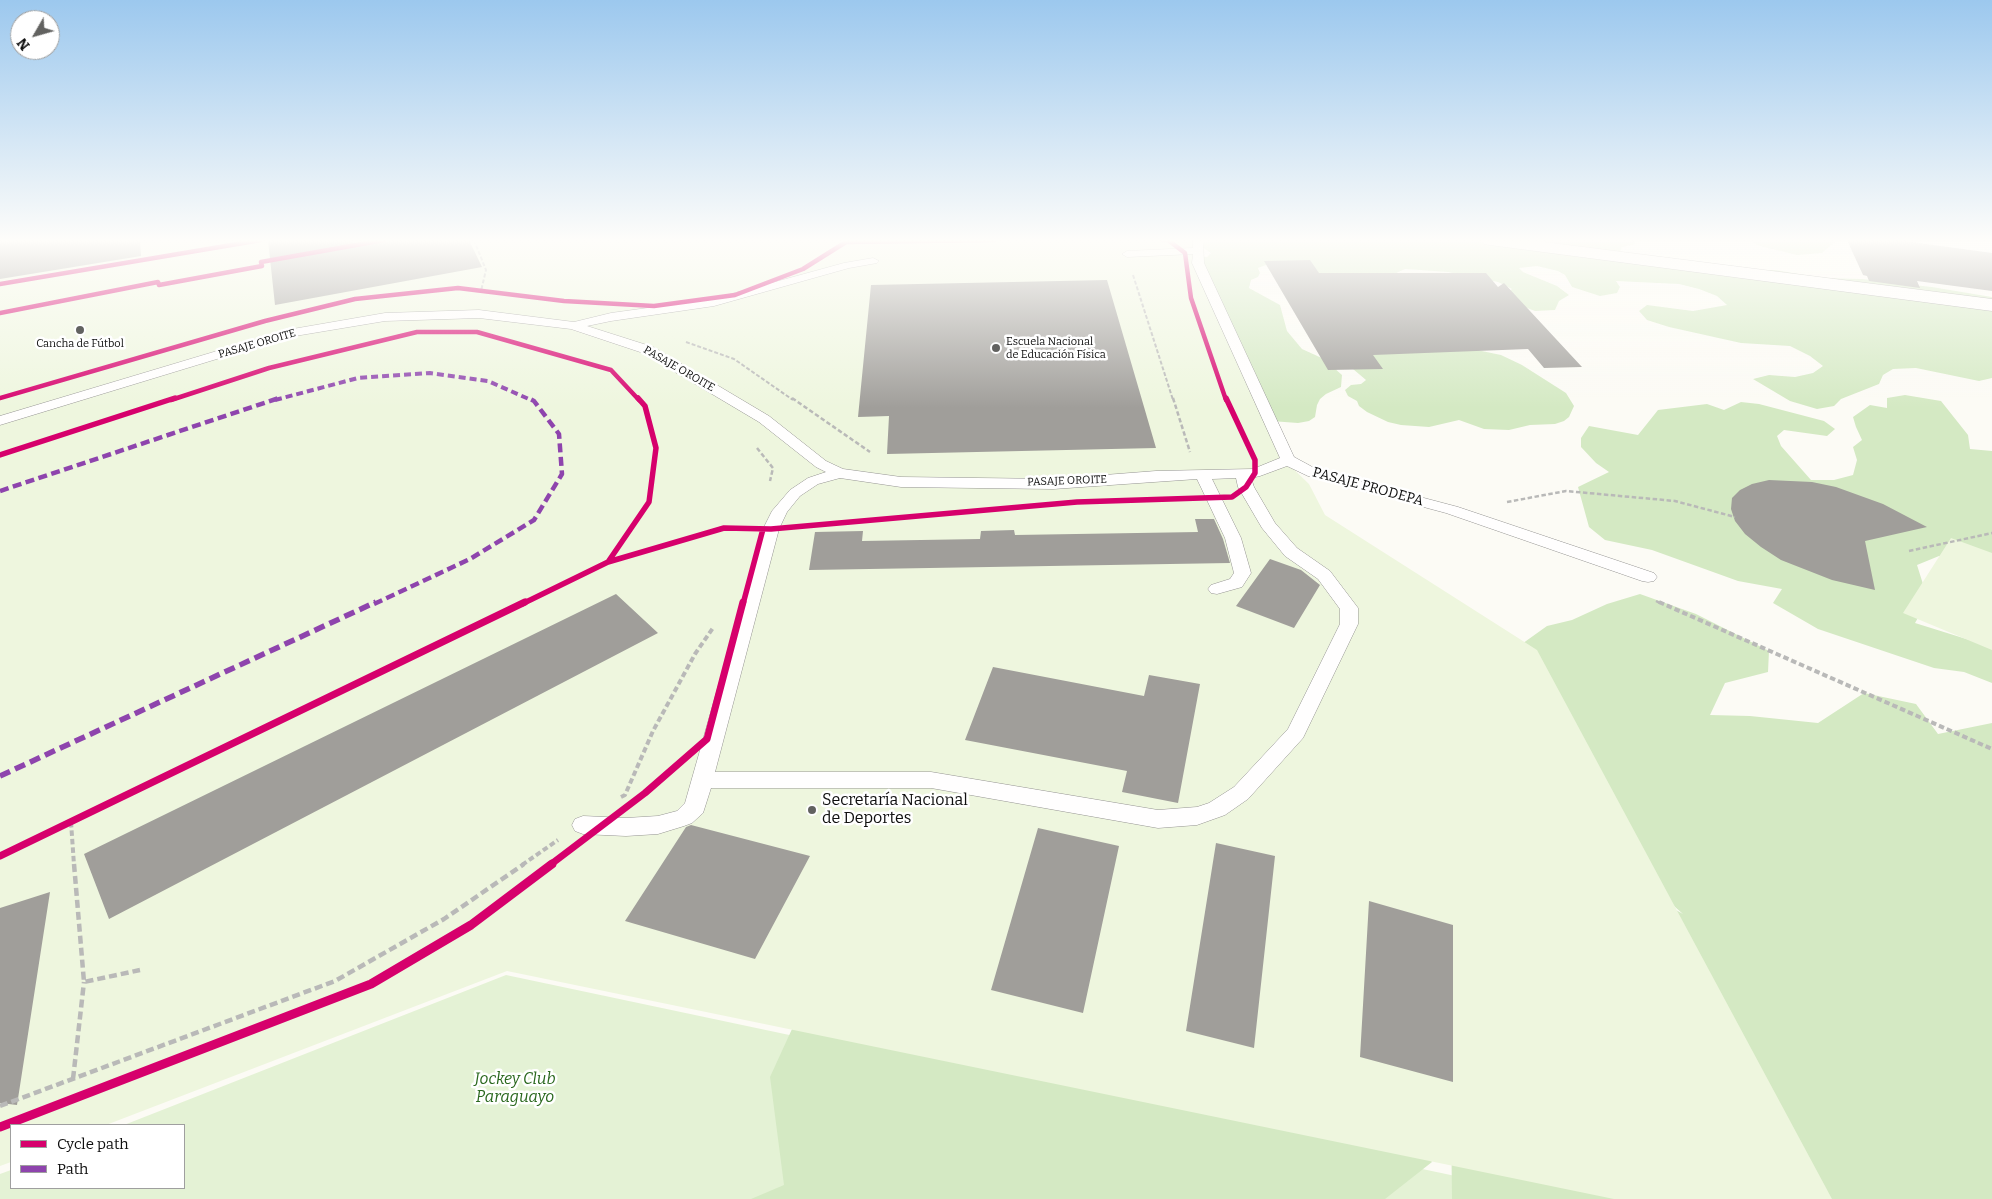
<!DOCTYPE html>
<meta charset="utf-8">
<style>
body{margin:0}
#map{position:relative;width:1992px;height:1199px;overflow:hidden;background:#fcfbf5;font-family:Bitter,serif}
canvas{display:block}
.legend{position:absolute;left:10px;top:1124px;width:175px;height:65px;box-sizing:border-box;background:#fff;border:1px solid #9f9f9f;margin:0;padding:6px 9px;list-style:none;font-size:15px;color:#0f0f0f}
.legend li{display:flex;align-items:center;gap:10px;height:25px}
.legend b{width:25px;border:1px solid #9f9f9f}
.north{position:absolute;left:10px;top:10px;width:50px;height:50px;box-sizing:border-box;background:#fff;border:1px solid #9f9f9f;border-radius:50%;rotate:232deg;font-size:14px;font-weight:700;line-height:20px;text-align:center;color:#0f0f0f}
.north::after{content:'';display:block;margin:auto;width:18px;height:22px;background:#626260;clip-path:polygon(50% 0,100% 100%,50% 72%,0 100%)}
</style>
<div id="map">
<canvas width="1992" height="1199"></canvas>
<ul class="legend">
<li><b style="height:6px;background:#d6006c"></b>Cycle path</li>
<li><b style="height:6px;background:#8e44ad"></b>Path</li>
</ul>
<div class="north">N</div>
</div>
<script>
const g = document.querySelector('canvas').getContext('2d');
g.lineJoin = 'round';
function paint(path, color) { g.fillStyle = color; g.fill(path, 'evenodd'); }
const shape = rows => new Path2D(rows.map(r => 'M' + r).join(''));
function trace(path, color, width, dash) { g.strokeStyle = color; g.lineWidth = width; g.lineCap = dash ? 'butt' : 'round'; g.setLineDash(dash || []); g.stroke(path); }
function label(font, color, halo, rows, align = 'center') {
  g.font = font + ' Bitter,serif'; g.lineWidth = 5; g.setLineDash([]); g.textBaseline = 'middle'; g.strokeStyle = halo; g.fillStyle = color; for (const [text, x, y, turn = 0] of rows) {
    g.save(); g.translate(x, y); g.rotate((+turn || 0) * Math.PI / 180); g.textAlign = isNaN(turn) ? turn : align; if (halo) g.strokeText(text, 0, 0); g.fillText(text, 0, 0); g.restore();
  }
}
paint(shape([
 [506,975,1564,1199,0,1199,0,1174,11,1170,11,1188,184,1188,184,1125,124,1125]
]), '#e4f2d5');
paint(shape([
 [1195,240,1633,240,1635,244,1622,247,1620,251,1642,258,1758,270,1776,270,1822,278,1862,279,1932,287,1992,297,1992,378,1979,381,1916,368,1893,369,1883,375,1879,384,1841,399,1834,406,1817,409,1790,401,1753,379,1769,375,1795,377,1813,373,1823,366,1810,356,1790,346,1741,343,1669,327,1647,320,1639,311,1647,305,1693,311,1727,305,1717,296,1699,289,1679,284,1616,281,1620,287,1617,293,1600,296,1572,287,1565,275,1558,271,1537,266,1519,268,1523,272,1557,286,1569,295,1559,301,1555,310,1535,311,1519,305,1508,292,1512,289,1498,282,1448,272,1405,269,1392,275,1477,350,1501,355,1522,365,1566,393,1574,406,1569,417,1564,421,1555,424,1530,425,1509,430,1484,429,1459,420,1429,427,1401,425,1388,422,1367,412,1359,406,1357,401,1348,396,1345,390,1351,385,1361,384,1366,380,1353,369,1271,263,1258,268,1260,273,1258,277,1251,280,1249,288,1280,305,1287,331,1302,349,1324,359,1342,375,1341,387,1326,394,1320,399,1317,405,1315,417,1309,421,1298,423,1271,421,1198,256,1207,257,1211,253,1196,243],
 [1749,240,1837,240,1822,253,1797,255,1760,246],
 [1905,395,1941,401,1968,435,1970,449,1992,451,1992,553,1939,556,1917,565,1928,600,1915,623,1992,647,1992,683,1964,672,1934,668,1818,629,1773,603,1782,589,1738,581,1652,550,1605,540,1589,527,1578,487,1609,472,1596,463,1581,447,1581,438,1589,426,1638,435,1658,410,1707,404,1724,410,1741,402,1759,404,1824,421,1835,429,1827,436,1784,430,1777,436,1781,446,1811,480,1834,480,1853,475,1857,460,1853,447,1862,440,1856,427,1853,417,1870,405,1887,408,1887,398],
 [1640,594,1696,614,1769,651,1768,672,1725,683,1710,715,1750,716,1818,723,1864,693,1916,704,1938,734,1992,723,1992,1199,1452,1199,1451,1112,1641,890,1683,914,1617,856,1512,651,1547,626,1572,620,1607,604],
 [803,1005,1360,1057,1432,1162,1385,1199,751,1199,784,1185,770,1077]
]), '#d4e9c3');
paint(shape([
 [0,240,1192,240,1214,300,1282,458,1309,484,1325,515,1537,650,1832,1199,1614,1199,507,971,106,1125,11,1125,11,1162,0,1166],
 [1951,538,1992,553,1992,650,1903,613]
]), '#eef6de');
paint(shape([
 [0,240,140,240,141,256,0,279],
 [268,240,353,240,354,247,397,240,469,240,482,267,275,305],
 [1847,240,1897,240,1992,253,1992,291,1917,281,1920,288,1869,281,1867,276,1863,275],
 [1310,260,1319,273,1486,273,1498,287,1504,283,1582,367,1544,368,1528,349,1373,355,1383,369,1328,370,1264,261],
 [1107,280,1156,448,887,454,889,416,858,417,871,285],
 [1769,480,1812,482,1836,487,1883,504,1927,527,1865,541,1875,590,1832,580,1781,560,1761,547,1745,534,1735,521,1731,509,1732,498,1740,490,1752,484],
 [1195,519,1214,519,1223,539,1230,563,809,570,815,532,863,531,862,541,980,539,981,531,1014,530,1015,535,1198,532],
 [1270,559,1301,570,1320,585,1294,628,1236,606],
 [616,594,658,633,109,919,84,854],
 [993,667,1144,696,1149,675,1200,684,1178,803,1122,792,1127,771,965,740],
 [691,825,810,856,755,959,625,921,686,827],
 [1038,828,1119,846,1083,1013,991,990],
 [1216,843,1275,856,1254,1048,1186,1031],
 [50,892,17,1105,0,1103,0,908],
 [1369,901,1453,925,1453,1082,1360,1057]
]), '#a09e9a');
const lane = shape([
 [1193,240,1203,240,1204,263,1294,457,1318,470,1458,507,1654,573,1657,577,1654,581,1648,582,1642,581,1446,513,1308,476,1287,466,1260,476,1251,478,1254,487,1275,523,1297,548,1330,571,1355,604,1358,608,1358,624,1303,738,1248,799,1225,815,1197,825,1158,828,931,788,711,788,703,813,692,823,684,826,658,834,626,836,583,834,575,831,572,825,575,819,583,816,626,818,658,816,677,811,685,803,763,529,772,511,790,490,808,478,826,472,816,467,759,422,643,353,571,329,479,318,385,321,289,337,0,425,0,416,287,330,385,313,479,310,574,322,611,313,713,299,844,263,873,258,879,261,877,263,849,268,714,306,611,321,587,326,653,347,769,416,826,461,843,469,901,477,1053,479,1156,471,1253,469,1280,458,1192,263,1193,254,1127,257,1122,254,1127,251,1193,248,1193,240],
 [840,478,901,487,1053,489,1197,479,1225,538,1234,573,1230,579,1211,585,1208,589,1211,593,1217,594,1242,587,1251,573,1241,538,1212,479,1236,478,1238,487,1262,528,1285,556,1318,579,1340,609,1340,624,1288,729,1234,787,1209,803,1197,807,1158,810,931,772,715,772,779,529,787,512,800,496,818,484,840,478]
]);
const street = shape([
 [1482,240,1528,240,1992,299,1992,311,1490,245,1484,244,1482,240]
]);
trace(lane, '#969593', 1);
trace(street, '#969593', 1);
trace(shape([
 [474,240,486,270,481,291],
 [1133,275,1173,400],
 [686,342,734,359,793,400]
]), '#b9b9b8', 2, [4, 2]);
trace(shape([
 [792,398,870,452],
 [1173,398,1190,452],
 [757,448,773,468,770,481],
 [1507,502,1566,491,1675,501,1735,517],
 [1909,551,1992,533],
 [1656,601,1662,604]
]), '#b9b9b8', 2.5, [4.5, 2.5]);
trace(shape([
 [1659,602,1992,749],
 [621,797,625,795,653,731,695,654,713,628],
 [71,822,74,865],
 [522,865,558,840]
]), '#b9b9b8', 4, [5.5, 3]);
trace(shape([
 [74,864,84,982,140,970],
 [73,1079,84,982],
 [0,1106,335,981,444,919,524,864]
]), '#b9b9b8', 4.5, [8, 4]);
paint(lane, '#fffefe');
paint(street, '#fffefe');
trace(shape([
 [275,400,358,378,430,373,488,381,531,400]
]), '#8e44ad', 4, [7, 4]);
trace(shape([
 [0,491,279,398],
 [374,604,470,559,534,520,562,474,559,434,534,401,528,398]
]), '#8e44ad', 4.5, [9, 4.5]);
trace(shape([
 [0,776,376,602]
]), '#8e44ad', 5.5, [11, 5.5]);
trace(shape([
 [1163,240,1168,240,1185,253,1191,298,1226,400],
 [0,284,261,240],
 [0,313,158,282,159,285,262,266,261,262,384,240],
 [0,398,265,321,355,299,458,288,564,301,654,306,735,295,803,269,846,242,994,240],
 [171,400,269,368,417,332,477,332,611,370,639,400]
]), '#d6006c', 4.5);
trace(shape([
 [0,455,175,398],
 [608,562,649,502,656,448,645,406,638,398],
 [522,604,608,562,724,528,771,529,1077,502,1232,497,1246,487,1255,473,1255,460,1226,398],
 [743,604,763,529]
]), '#d6006c', 5.5);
trace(shape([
 [0,856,525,602],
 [550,865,645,793,707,739,743,602]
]), '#d6006c', 7);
trace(shape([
 [0,1127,371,984,471,925,552,864]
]), '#d6006c', 9);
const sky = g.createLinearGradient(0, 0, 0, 408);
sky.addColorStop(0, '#9cc8ee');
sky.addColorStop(0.59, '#fefdfa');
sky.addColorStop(1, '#fefdfa00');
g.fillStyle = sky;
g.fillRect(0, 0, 1992, 408);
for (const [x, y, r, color] of [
 [80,330,5,"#626260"],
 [996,348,5,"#626260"],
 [812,810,5,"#626260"]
]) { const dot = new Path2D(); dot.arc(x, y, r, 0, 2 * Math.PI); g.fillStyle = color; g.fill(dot); trace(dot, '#fff', 2); }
label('11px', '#0f0f0f', '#fff', [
 ["Escuela Nacional",1006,342],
 ["de Educación Física",1006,355],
 ["Cancha de Fútbol",80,344,"center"]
], 'left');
label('11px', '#0f0f0f', '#fff', [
 ["PASAJE OROITE",257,344,-16],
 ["PASAJE OROITE",679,369,30],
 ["PASAJE OROITE",1067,481,-2]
]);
label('14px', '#0f0f0f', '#fff', [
 ["PASAJE PRODEPA",1368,487,15]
]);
label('16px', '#0f0f0f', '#fff', [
 ["Secretaría Nacional",822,801],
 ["de Deportes",822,819]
], 'left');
label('italic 16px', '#2a681e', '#fff', [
 ["Jockey Club",515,1080],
 ["Paraguayo",515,1098]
]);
</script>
